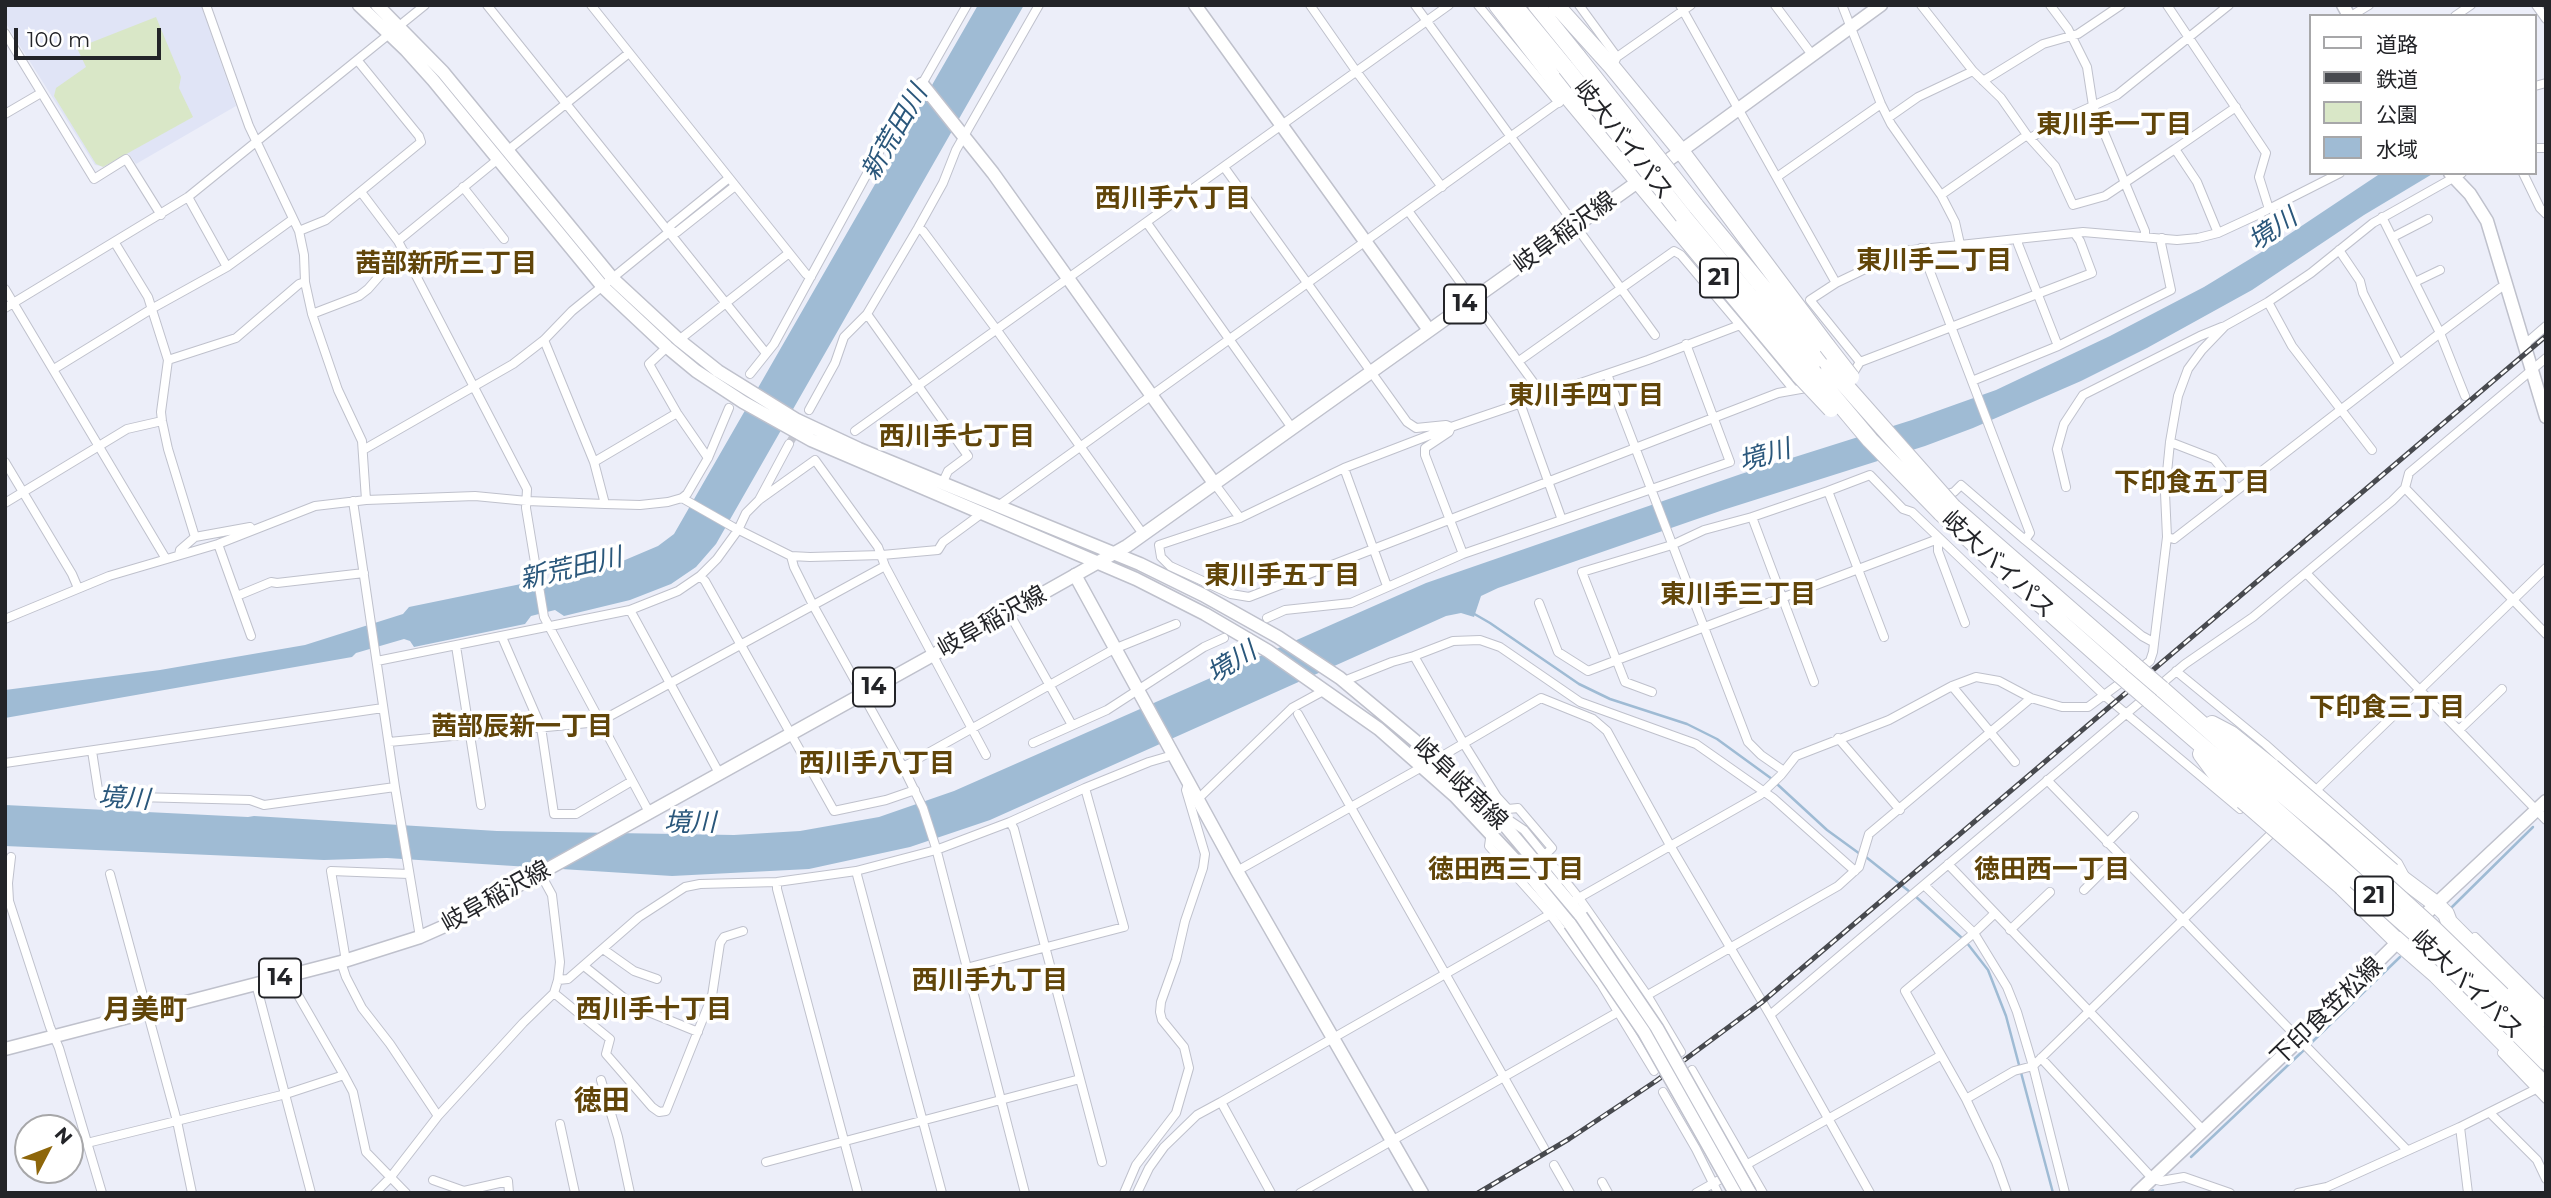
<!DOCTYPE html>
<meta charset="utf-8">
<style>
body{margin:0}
#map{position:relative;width:2551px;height:1198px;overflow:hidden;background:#eceef9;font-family:Montserrat,"Noto Sans JP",sans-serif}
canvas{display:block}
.frame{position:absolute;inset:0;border:7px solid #232428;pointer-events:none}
.legend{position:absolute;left:2309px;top:14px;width:228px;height:161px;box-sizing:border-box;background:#fff;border:2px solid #a7a7a9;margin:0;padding:9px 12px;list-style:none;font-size:21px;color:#232428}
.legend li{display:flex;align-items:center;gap:14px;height:35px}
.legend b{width:35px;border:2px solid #a7a7a9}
.north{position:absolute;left:14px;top:1114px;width:70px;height:70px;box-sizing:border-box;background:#fff;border:2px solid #a7a7a9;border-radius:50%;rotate:48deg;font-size:19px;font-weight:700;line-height:28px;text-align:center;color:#232428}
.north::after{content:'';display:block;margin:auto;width:24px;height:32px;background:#8e660a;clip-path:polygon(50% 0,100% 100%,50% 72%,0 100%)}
.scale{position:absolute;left:14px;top:28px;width:147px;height:32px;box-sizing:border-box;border:4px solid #232428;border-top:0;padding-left:9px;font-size:21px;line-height:24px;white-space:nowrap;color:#232428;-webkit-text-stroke:5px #fff;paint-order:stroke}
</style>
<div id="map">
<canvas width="2551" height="1198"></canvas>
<div class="frame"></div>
<ul class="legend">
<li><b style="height:9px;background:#fff"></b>道路</li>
<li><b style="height:9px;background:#484a4f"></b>鉄道</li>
<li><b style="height:19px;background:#d9e7c7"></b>公園</li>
<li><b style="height:19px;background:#9fbbd4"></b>水域</li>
</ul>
<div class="north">N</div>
<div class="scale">100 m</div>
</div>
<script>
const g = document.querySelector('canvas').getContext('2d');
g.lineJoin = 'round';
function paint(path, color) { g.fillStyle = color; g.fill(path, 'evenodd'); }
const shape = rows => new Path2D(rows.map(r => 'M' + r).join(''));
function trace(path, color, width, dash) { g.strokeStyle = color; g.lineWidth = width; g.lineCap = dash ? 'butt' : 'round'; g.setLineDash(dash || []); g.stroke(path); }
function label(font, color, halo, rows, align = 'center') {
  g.font = font + ' Montserrat,"Noto Sans JP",sans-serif'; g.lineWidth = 7; g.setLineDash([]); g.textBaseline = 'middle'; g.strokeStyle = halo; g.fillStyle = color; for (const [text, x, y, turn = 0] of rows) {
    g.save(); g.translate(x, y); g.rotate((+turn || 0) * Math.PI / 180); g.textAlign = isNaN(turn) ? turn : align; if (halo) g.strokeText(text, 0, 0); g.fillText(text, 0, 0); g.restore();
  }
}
paint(shape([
 [5,5,201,5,236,106,136,164,129,154,106,167,95,165,5,22]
]), '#e0e4f6');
paint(shape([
 [156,17,181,77,179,88,193,117,103,167,96,164,54,96,56,88,86,67,77,48]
]), '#d9e7c7');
paint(shape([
 [978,5,1024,5,716,544,696,567,671,584,630,600,564,616,555,610,531,616,525,624,414,647,410,641,404,639,356,653,352,657,5,718,5,690,160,670,305,645,403,614,409,607,521,584,529,588,546,584,554,577,625,560,658,546,674,534],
 [2381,173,2434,173,2364,215,2252,290,2147,348,2081,381,1973,428,1925,446,1723,510,1498,588,1481,596,1474,617,1461,613,1446,616,990,820,910,847,809,869,672,876,387,858,324,860,5,846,5,805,248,817,254,816,497,831,734,835,800,831,879,817,954,791,1426,583,1741,474,1912,420,1996,390,2110,336,2204,287,2273,245]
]), '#9fbbd4');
trace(shape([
 [1471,612,1490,623,1579,684,1610,699,1687,724,1717,739,1772,779],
 [1777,784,1827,830,1860,854],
 [1866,857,1910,892],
 [1915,896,1962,938],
 [2451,908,2533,827],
 [1967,943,1988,970,2006,1016,2053,1193],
 [2309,1045,2400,957],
 [2191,1157,2304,1050],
 [2149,1193,2153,1190]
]), '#9fbbd4', 2.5);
trace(shape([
 [789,444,809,410]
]), '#c4c6cf', 8, [8, 4]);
const street = shape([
 [206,5,249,126,299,231,304,255,305,282,312,314,338,390,362,441,366,500],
 [487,5,765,352],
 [591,5,806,274,811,277],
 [1310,5,1356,71,1442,187],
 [1415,5,1655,335],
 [1478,5,1559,103],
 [1579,5,1617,57],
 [1680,5,1836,283],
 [1775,5,1813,56],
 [1842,5,1881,104,1891,124,1941,195,1955,222,1960,244],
 [1921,5,1973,71,2001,98,2027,135,2055,166,2073,205,2105,196,2175,149],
 [2050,5,2068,29,2087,67,2093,106,2145,231,2145,235],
 [2167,5,2266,153,2259,177,2269,209],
 [2536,5,2546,19],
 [2351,16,2369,5],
 [2455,16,2471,5],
 [5,33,94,179,126,159,161,215],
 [1612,67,1617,57,1691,5],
 [1983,81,2043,44,2078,34,2121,5],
 [2535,86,2546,83],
 [5,114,41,93],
 [1888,118,1918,97,1973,71],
 [2030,138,2064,119,2117,95,2229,5],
 [2535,148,2546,148],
 [507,151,629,53],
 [1224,167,1407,422,1416,428,1446,425,1451,427,1449,432,1425,448,1425,455,1463,554],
 [2523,173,2540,208,2546,214],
 [1777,177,1881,104],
 [463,187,504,239],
 [361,192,398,241,527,489,526,508,544,617,649,812],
 [1941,195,2027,135],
 [188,197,227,267],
 [1409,212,1536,386,1555,391],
 [2382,217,2440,333,2465,396],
 [1147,223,1292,428],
 [918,228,923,231,996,329,1143,534],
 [299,231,326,220,421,142,419,136,358,61],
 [669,232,677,232,735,186],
 [2218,233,2197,182,2175,149,2236,107],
 [2393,237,2428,219],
 [2018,239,2018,244,2058,346,2171,290,2161,243,2162,238],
 [398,241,497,160],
 [115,243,148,297,168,360,161,412,162,421,168,449,195,537],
 [1921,248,2030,533,2025,540],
 [2339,250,2360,281,2363,293,2399,364],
 [2415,282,2440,270],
 [5,289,166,559],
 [2268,302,2292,346,2372,450],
 [5,308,188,197,425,5],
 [312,314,359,296,368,289,389,265,406,255],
 [867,314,968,456,948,471,942,484],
 [544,340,594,462,605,504],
 [679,340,789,253],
 [2524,345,2546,326],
 [667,347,649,364,677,413,708,458],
 [168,360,236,338,299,284,305,282],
 [1519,361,1674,251,1681,255,1740,325],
 [1860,362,1810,300,1836,283,1903,251,2083,232,2177,240,2198,238,2218,233,2257,215,2340,173],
 [54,369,153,308,227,267,293,219],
 [750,374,774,344,880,150,922,84,967,5],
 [1607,374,1748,742,1761,755,1784,771],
 [1847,374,1855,370,1860,362,2092,273,2080,241,2075,234],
 [1972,381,2058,346],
 [1794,390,1740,325,1648,360,1451,427,1344,468,1240,518,1159,545,1161,557,1170,566,1231,594,1249,597,1778,393,1812,387],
 [1520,403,1562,520],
 [809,410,835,363,844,337,867,314,918,228,943,183,956,150,1039,5],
 [855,431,1449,5],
 [2170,442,2214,459,2238,489],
 [363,450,513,364,544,340,572,311,669,232,671,225,729,178],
 [5,462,72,574,78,588],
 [594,462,677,413],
 [1344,468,1387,586],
 [1214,483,1240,518],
 [2066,487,2057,449,2064,424,2083,395,2200,336,2222,327],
 [2405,488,2546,634],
 [1942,496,1954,492,1961,485,2025,540,2142,636,2153,642],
 [682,498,733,527,791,556,810,557,882,555,938,550,943,542,981,514],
 [759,500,789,444],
 [353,501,395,787,420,937],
 [5,503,127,429,162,421],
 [998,506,1567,96],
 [1752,517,1814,682],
 [2167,537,2174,539,2440,333,2500,288,2507,285],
 [218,544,251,636],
 [179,555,180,550,195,537,250,527],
 [791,556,794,567,813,605,903,767,923,808,936,848,1025,1193],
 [2306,573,2546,820],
 [700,576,705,581,834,811,886,800,915,790],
 [237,596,271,582,277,583,364,573],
 [1539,603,1558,652,1588,671,1938,539,1938,551,1965,623],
 [630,610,719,773],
 [1009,613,1072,725],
 [1267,618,1285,610,1351,603,1463,554,1730,462,1686,344],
 [5,619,109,576,218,544,315,506,366,500,475,496,527,501,605,504,640,505,668,502,682,498,687,494,708,458,729,408],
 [502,637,541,727,554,814,576,814,632,781],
 [1884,637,1828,491,1870,475,1903,509,1912,512,2105,696,2240,809],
 [456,646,481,805],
 [1414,656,1453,641,1480,640,1500,647,1580,702,1696,744,1773,798,1855,871],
 [377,661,630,610,678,591,700,576,717,559,738,530,746,513,759,500,815,460,878,547,885,566,986,755],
 [2176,671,2265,744,2398,863,2405,876],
 [1344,681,1392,662,1414,656,1464,744,1497,797,1508,809,1518,808,1552,848,1544,856],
 [1952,686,2015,762],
 [1652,692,1625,682,1582,572,1672,545,1704,530,1752,517,1828,491],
 [1298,714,1544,1148],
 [2459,730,2502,689],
 [1838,738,1900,810],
 [389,742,599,722,885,566],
 [1033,743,1107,710,1204,647,1224,638],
 [92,751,99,796,250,800,264,805,395,787],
 [1437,759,1541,698,1593,719,1607,731,1671,847,1770,1015,1870,1193],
 [5,763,383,708],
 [903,767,1114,649,1176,624],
 [2047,780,2407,1150],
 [1085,788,1149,762,1173,755],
 [2307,799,2546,568],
 [1197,800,1292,708,1325,690],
 [1497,812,1524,830,1579,898,1647,995,1681,1052],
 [2107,843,2134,816],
 [11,857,8,883,9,901,50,1027,59,1048,102,1193],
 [1948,864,2204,1131],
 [856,871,942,1193],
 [1237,871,1422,767],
 [110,874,177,1121,192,1193],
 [777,882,777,889,858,1193],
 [1924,885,1974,933,2007,987,2017,1012,2033,1066,2065,1193],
 [2084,890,2119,855],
 [1575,900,1760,795,1781,775,1796,756,1889,720,1952,686,1976,677,1999,681,2031,698,2062,707,2088,707,2150,661,2153,652,2167,537,2165,493,2170,442,2178,396,2188,369,2202,350,2225,326,2268,302,2311,273,2373,223,2462,173],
 [1994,914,1974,933,1905,991,1966,1099,1996,1162,2007,1193],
 [2010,930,2050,892],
 [2475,937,2546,1007],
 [603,949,634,971,657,979],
 [346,961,331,871,409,874],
 [341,962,346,977,362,1008,390,1044,438,1116],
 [584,966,634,1006,698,1032],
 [966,968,1124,927,1085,788,1010,822],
 [558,980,568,979,639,917,685,887,700,884,777,882,856,871,936,850,1010,822,1014,829,1102,1162],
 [256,984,311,1193],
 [554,993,610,1039,606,1054,652,1107,659,1112,666,1111,712,996,720,943,724,937,743,931],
 [1770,1015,2185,664,2253,617,2392,501,2405,488,2409,473,2546,358],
 [2502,1053,2546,1099],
 [2041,1058,2153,1179,2161,1181,2184,1177,2230,1193],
 [1692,1070,1763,1193],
 [1654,1071,1618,1012,1838,886,1859,867,1869,834,2031,698],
 [344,1075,353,1092,366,1152,406,1193],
 [601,1080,618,1137,630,1193],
 [1663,1092,1696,1149,1718,1193],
 [1966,1099,2014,1071,2033,1066,2278,827],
 [2490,1113,2537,1160,2546,1179],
 [560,1124,575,1193],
 [2460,1127,2468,1193],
 [87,1143,286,1094,344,1075,291,983,288,975],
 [766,1162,1080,1079],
 [1554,1165,1570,1193],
 [433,1180,464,1191,508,1181,509,1193],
 [1602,1182,1608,1193],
 [375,1193,390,1178,438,1116,523,1023,554,993,558,980,560,962,552,895,540,873],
 [1124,1193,1136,1165,1176,1113,1189,1068,1184,1047,1162,1020,1160,1012,1161,1002,1176,960,1185,921,1203,868,1205,854,1186,790,1188,784],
 [1137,1193,1149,1168,1164,1147,1197,1115,1221,1102],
 [1271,1193,1221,1102,1554,912],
 [1300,1193,1618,1012,1601,984,1550,914,1489,846,1491,832],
 [1696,1193,1940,1056],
 [2298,1193,2327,1187,2460,1127,2540,1087]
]);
const secondary = shape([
 [359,5,406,50,433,80,603,287,667,347,696,371,743,402,811,440,1136,579,1205,614,1268,651,1379,729,1455,796,1532,878,1570,924],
 [377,5,443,72,613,279,679,340,718,371,797,420,859,449,1140,564,1203,595,1278,637,1340,678,1437,759,1506,827,1581,916],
 [1195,5,1429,330],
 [2343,5,2349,16],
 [922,84,993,173,1214,483],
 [2450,173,2470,194,2487,221,2546,417],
 [1075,575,1237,871,1422,1193],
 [2137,1193,2299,1040,2436,904,2546,801]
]);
const primary = shape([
 [5,1049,341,962,420,937,447,925,933,655,1127,546,1681,151,1881,5]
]);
const highway = shape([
 [1497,5,1567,96,1800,376],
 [1514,5,1566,68],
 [1536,5,1578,57],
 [1556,5,1612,67,1681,151,1827,346],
 [1695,205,1829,367],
 [1683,216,1813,372],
 [1953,507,2134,665],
 [1941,513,1994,563,2120,675],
 [2162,689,2264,779],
 [2149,700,2252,789],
 [2212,724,2231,734,2272,767],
 [2201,754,2218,777,2243,801],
 [2392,871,2436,904,2446,914,2449,922,2546,1019],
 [2342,887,2398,942,2436,975,2546,1086],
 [2502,995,2546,1041],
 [2491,1007,2546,1062]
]);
trace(street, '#bfc1cc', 10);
trace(secondary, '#bfc1cc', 15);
trace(primary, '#bfc1cc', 15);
trace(highway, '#bfc1cc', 18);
trace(street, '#fff', 8);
trace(secondary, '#fff', 12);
trace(primary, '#fff', 12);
trace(highway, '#fff', 16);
const rail = shape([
 [1478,1193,1569,1139,1656,1081,1761,1003,2546,336]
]);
trace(rail, '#484a4f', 5);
trace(rail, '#fff', 2.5, [8]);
const secondaryBridge = shape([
 [1581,916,1657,1028,1750,1193],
 [1570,924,1644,1032,1735,1193]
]);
const highwayBridge = shape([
 [1578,57,1695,205],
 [1566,68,1683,216],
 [1827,346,1851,377],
 [1829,367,1953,507],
 [1813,372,1870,440,1941,513],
 [1800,376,1831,409],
 [2134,665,2162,689],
 [2120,675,2149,700],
 [2272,767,2392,871],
 [2264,779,2335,839,2435,930,2502,995],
 [2252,789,2424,941,2491,1007],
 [2243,801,2342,887]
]);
trace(secondaryBridge, '#bfc1cc', 15, []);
trace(highwayBridge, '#bfc1cc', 18, []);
trace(secondaryBridge, '#fff', 12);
trace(highwayBridge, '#fff', 16);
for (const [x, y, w] of [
 [1719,278,38],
 [1465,304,42],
 [874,687,42],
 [2374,896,38],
 [280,978,42]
]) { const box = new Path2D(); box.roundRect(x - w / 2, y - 19.5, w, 39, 5); g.fillStyle = '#fff'; g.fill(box); trace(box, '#232428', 2); }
label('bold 23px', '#232428', null, [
 ["21",1719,278],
 ["14",1465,304],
 ["14",874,687],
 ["21",2374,896],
 ["14",280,978]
]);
label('24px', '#232428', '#fff', [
 ["岐大バイパス",1623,140,52],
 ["岐阜稲沢線",1565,233,-36],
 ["岐大バイパス",1998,565,43],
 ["岐阜稲沢線",992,622,-29],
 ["岐阜岐南線",1460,784,44],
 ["岐阜稲沢線",496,897,-29],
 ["岐大バイパス",2467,985,44],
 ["下印食笠松線",2327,1012,-44]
]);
label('bold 26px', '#614509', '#fff', [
 ["東川手一丁目",2114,125],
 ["西川手六丁目",1173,199],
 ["東川手二丁目",1934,261],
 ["茜部新所三丁目",446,264],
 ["東川手四丁目",1586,396],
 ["西川手七丁目",957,437],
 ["下印食五丁目",2192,483],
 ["東川手五丁目",1282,576],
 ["東川手三丁目",1738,595],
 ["下印食三丁目",2387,708],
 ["茜部辰新一丁目",522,727],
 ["西川手八丁目",877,764],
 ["徳田西三丁目",1506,870],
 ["徳田西一丁目",2052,870],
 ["西川手九丁目",990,981],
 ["西川手十丁目",654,1010]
]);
label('italic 26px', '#2a577b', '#fff', [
 ["新荒田川",895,133,-60],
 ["境川",2273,230,-34],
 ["境川",1765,456,-16],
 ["新荒田川",571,569,-13],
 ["境川",1232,663,-32],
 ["境川",124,799,3],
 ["境川",690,823]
]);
label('bold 28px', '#614509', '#fff', [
 ["月美町",145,1011],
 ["徳田",602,1102]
]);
</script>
